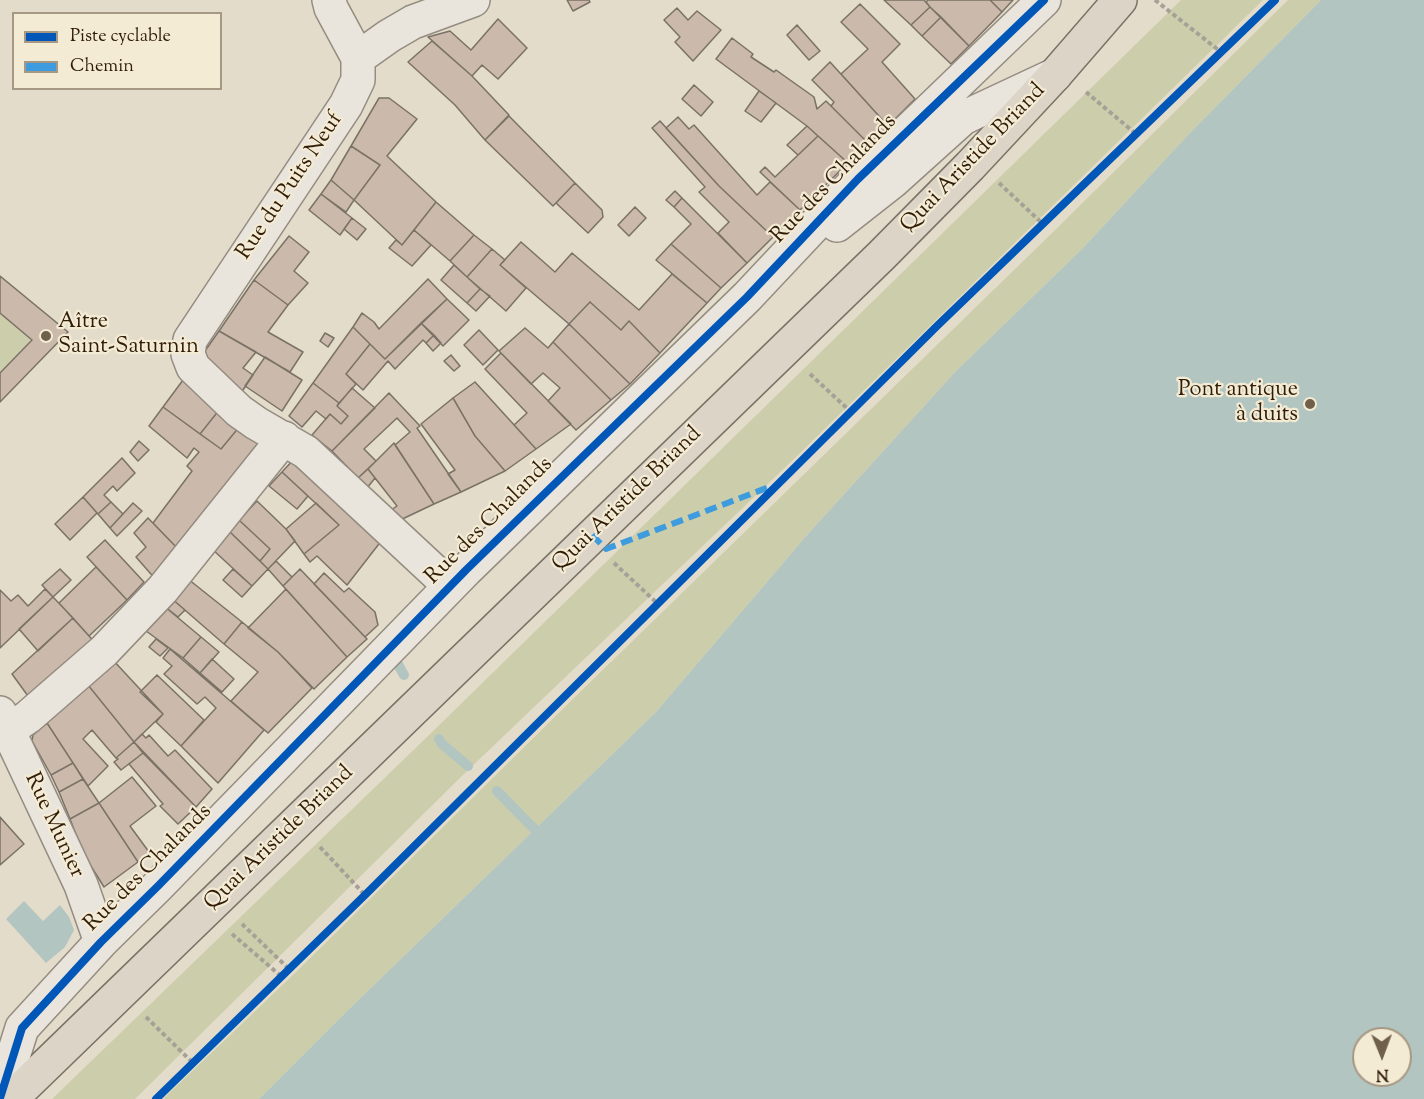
<!DOCTYPE html>
<meta charset="utf-8">
<style>
body{margin:0}
#map{position:relative;width:1424px;height:1099px;overflow:hidden;background:#e4dcca;font-family:"Sorts Mill Goudy",serif}
canvas{display:block}
.legend{position:absolute;left:12px;top:12px;width:210px;height:78px;box-sizing:border-box;background:#f4ebd5;border:2px solid #a69883;margin:0;padding:8px 10px;list-style:none;font-size:18px;color:#301c07}
.legend li{display:flex;align-items:center;gap:12px;height:30px}
.legend b{width:30px;border:2px solid #a69883}
.north{position:absolute;left:1352px;top:1027px;width:60px;height:60px;box-sizing:border-box;background:#f4ebd5;border:2px solid #a69883;border-radius:50%;rotate:179deg;font-size:16px;font-weight:700;line-height:24px;text-align:center;color:#301c07}
.north::after{content:'';display:block;margin:auto;width:21px;height:27px;background:#6f5f4b;clip-path:polygon(50% 0,100% 100%,50% 72%,0 100%)}
</style>
<div id="map">
<canvas width="1424" height="1099"></canvas>
<ul class="legend">
<li><b style="height:8px;background:#0057b8"></b>Piste cyclable</li>
<li><b style="height:8px;background:#3e9bdd"></b>Chemin</li>
</ul>
<div class="north">N</div>
</div>
<script>
const g = document.querySelector('canvas').getContext('2d');
g.lineJoin = 'round';
function paint(path, color) { g.fillStyle = color; g.fill(path, 'evenodd'); }
const shape = rows => new Path2D(rows.map(r => 'M' + r).join(''));
function trace(path, color, width, dash) { g.strokeStyle = color; g.lineWidth = width; g.lineCap = dash ? 'butt' : 'round'; g.setLineDash(dash || []); g.stroke(path); }
function label(font, color, halo, rows, align = 'center') {
  g.font = font + ' "Sorts Mill Goudy",serif'; g.lineWidth = 4.5; g.setLineDash([]); g.textBaseline = 'middle'; g.strokeStyle = halo; g.fillStyle = color; for (const [text, x, y, turn = 0] of rows) {
    g.save(); g.translate(x, y); g.rotate((+turn || 0) * Math.PI / 180); g.textAlign = isNaN(turn) ? turn : align; if (halo) g.strokeText(text, 0, 0); g.fillText(text, 0, 0); g.restore();
  }
}
paint(shape([
 [1181,0,1263,0,797,456,465,773,135,1099,52,1099,428,736],
 [1288,0,1321,0,1188,135,1082,249,956,371,807,535,656,712,346,1012,259,1099,163,1099,295,973,576,696,1052,233],
 [0,313,32,340,0,373]
]), '#ccceab');
paint(shape([
 [1321,0,1424,0,1424,1099,259,1099,346,1012,656,712,807,535,956,371,1082,249,1188,135],
 [1364,1039,1400,1039,1400,1075,1364,1075],
 [24,901,43,921,60,905,69,917,74,930,65,947,46,963,6,919]
]), '#b2c5c0');
trace(shape([
 [395,659,404,675],
 [439,739,442,744,468,766],
 [497,791,545,840]
]), '#b2c5c0', 10);
const building = shape([
 [567,0,589,0,590,2,573,11,567,0],
 [884,0,924,0,930,7,911,25,884,0],
 [928,0,990,0,1002,12,969,46,930,7,926,2,928,0],
 [990,0,1013,0,1002,12,990,0],
 [860,4,900,44,882,62,915,99,888,126,841,74,868,49,841,22,860,4],
 [930,7,941,17,922,36,911,25,930,7],
 [677,8,688,20,697,11,721,30,693,61,675,42,680,37,664,20,677,8],
 [941,17,969,46,951,64,922,36,941,17],
 [498,19,527,48,498,79,482,65,472,76,428,37,450,31,471,50,498,19],
 [797,25,820,51,809,60,787,35,797,25],
 [732,38,753,54,751,57,774,72,776,70,814,97,817,109,826,101,869,144,848,163,807,126,716,59,732,38],
 [432,41,472,76,509,115,485,140,455,105,408,62,432,41],
 [830,62,888,126,869,144,831,106,834,102,812,80,830,62],
 [694,85,713,102,701,116,682,99,694,85],
 [759,91,776,103,761,122,745,111,759,91],
 [379,98,389,98,417,119,387,156,436,202,402,245,354,200,380,165,351,146,379,98],
 [509,116,575,183,553,206,485,140,509,116],
 [678,117,689,129,694,125,757,195,770,182,800,210,773,237,719,186,666,128,678,117],
 [660,121,719,186,773,237,747,263,718,233,729,222,699,192,705,187,652,128,660,121],
 [807,126,818,136,798,155,787,145,807,126],
 [818,136,848,163,800,210,760,172,765,167,775,177,818,136],
 [351,146,380,165,354,200,331,180,351,146],
 [331,180,354,200,346,212,321,194,331,180],
 [575,183,602,210,603,217,588,233,556,203,575,183],
 [675,191,682,198,674,207,666,200,675,191],
 [321,194,352,218,340,235,309,210,321,194],
 [682,198,747,263,721,288,671,244,691,224,674,207,682,198],
 [436,202,474,235,450,261,414,230,436,202],
 [635,207,646,218,629,236,618,225,635,207],
 [352,218,366,229,357,240,344,229,352,218],
 [414,230,431,245,412,266,389,248,396,240,402,245,414,230],
 [474,235,492,249,467,277,450,261,474,235],
 [289,236,309,252,294,271,308,283,288,305,254,280,289,236],
 [521,242,555,272,572,253,639,310,672,274,707,303,660,353,629,321,621,330,590,302,569,324,500,265,521,242],
 [671,244,721,288,707,303,656,260,671,244],
 [492,249,505,260,500,265,526,288,506,311,467,277,492,249],
 [454,265,480,289,467,303,441,280,454,265],
 [0,276,68,332,0,402,0,373,32,340,0,313,0,276],
 [428,279,447,299,385,359,353,327,362,313,374,322,379,329,428,279],
 [254,280,288,305,268,332,303,352,290,372,219,331,254,280],
 [480,289,490,296,476,311,467,303,480,289],
 [447,299,469,320,443,346,421,323,447,299],
 [590,302,621,330,629,321,660,353,630,384,569,324,590,302],
 [421,323,434,335,426,343,423,340,395,369,388,361,363,390,346,374,370,344,385,359,421,323],
 [569,324,630,384,611,400,553,342,569,324],
 [353,327,370,344,346,374,356,384,339,403,313,383,353,327],
 [525,328,548,348,553,342,611,400,576,430,548,401,560,388,543,373,531,384,499,351,525,328],
 [479,330,498,350,483,365,464,345,479,330],
 [219,331,256,352,243,368,253,375,239,396,200,358,219,331],
 [325,333,334,338,328,347,320,341,325,333],
 [434,335,441,343,433,351,426,343,434,335],
 [501,353,571,424,536,449,514,425,527,413,485,369,501,353],
 [451,355,460,366,454,371,444,361,451,355],
 [265,357,302,380,282,411,245,386,265,357],
 [186,376,220,409,200,434,163,407,186,376],
 [475,382,536,449,505,471,475,436,453,398,475,382],
 [313,383,339,403,337,406,348,416,341,424,330,414,326,419,316,411,302,427,289,416,313,383],
 [352,388,375,408,332,451,312,435,330,414,341,424,348,416,337,406,352,388],
 [389,393,420,426,417,428,461,492,434,504,395,445,410,432,397,418,364,449,376,461,358,478,332,451,389,393],
 [453,398,475,436,505,471,461,492,448,474,455,470,421,424,453,398],
 [163,407,221,449,240,426,261,445,180,551,153,523,192,471,187,466,199,452,194,448,187,458,149,426,163,407],
 [220,409,240,426,221,449,200,434,220,409],
 [139,441,149,450,138,461,130,452,139,441],
 [394,443,434,504,396,522,388,512,397,506,368,469,394,443],
 [122,458,135,473,117,491,113,486,104,495,111,502,98,514,83,497,122,458],
 [294,459,382,540,347,585,317,556,310,562,304,554,339,525,282,472,294,459],
 [368,469,375,478,367,488,358,478,368,469],
 [282,472,308,496,297,509,269,486,282,472],
 [83,497,97,513,70,540,55,524,83,497],
 [257,501,286,529,295,541,268,569,260,561,270,549,239,520,257,501],
 [111,502,123,514,110,528,98,514,111,502],
 [133,503,142,511,117,536,110,528,133,503],
 [316,503,339,525,304,554,286,529,316,503],
 [148,518,180,551,157,581,136,557,146,547,134,533,148,518],
 [239,520,270,549,260,561,229,531,239,520],
 [229,531,268,569,252,586,212,549,229,531],
 [105,540,144,582,127,600,87,557,105,540],
 [276,561,292,577,283,586,268,569,276,561],
 [96,567,127,600,89,636,59,603,96,567],
 [60,569,71,580,53,597,42,585,60,569],
 [233,569,252,586,242,597,223,580,233,569],
 [300,569,367,639,347,657,283,586,300,569],
 [324,573,344,592,349,588,375,612,378,625,365,637,314,584,324,573],
 [188,579,242,622,224,644,171,598,188,579],
 [45,589,53,597,0,648,0,590,11,601,18,595,28,606,45,589],
 [286,589,347,657,314,689,278,652,248,628,286,589],
 [53,597,73,618,38,651,19,629,53,597],
 [171,598,185,610,178,617,164,606,171,598],
 [164,606,201,637,183,658,142,628,164,606],
 [73,618,97,645,28,696,12,674,73,618],
 [242,622,278,652,312,688,268,733,231,701,258,672,224,644,242,622],
 [201,637,219,652,200,673,183,658,201,637],
 [156,639,168,648,160,656,149,647,156,639],
 [170,649,264,730,218,783,181,746,216,708,205,697,197,704,164,674,172,666,163,658,170,649],
 [112,659,163,714,134,742,88,685,112,659],
 [212,659,234,679,222,692,200,673,212,659],
 [157,675,204,720,181,746,156,722,163,714,140,692,157,675],
 [88,685,134,742,116,758,92,730,83,739,108,766,88,786,47,723,88,685],
 [47,723,73,763,51,775,32,741,33,735,47,723],
 [142,734,146,738,149,735,168,756,175,750,212,789,196,807,134,742,142,734],
 [134,742,143,753,121,770,114,762,118,759,116,758,134,742],
 [143,753,196,807,178,824,160,806,163,804,129,764,143,753],
 [73,763,83,779,59,792,51,775,73,763],
 [132,777,156,806,130,826,149,852,138,862,99,803,132,777],
 [83,779,99,803,70,819,59,792,83,779],
 [99,803,138,862,104,887,84,855,70,819,99,803],
 [0,817,24,844,0,865,0,817]
]);
paint(building, '#cbb9ab');
trace(building, '#7a7266', 1.5);
const minor = shape([
 [329,0,331,8,358,58,358,80,346,105,190,340,188,354,193,367,239,411,256,423,306,452,450,586],
 [358,58,389,36,413,22,473,0],
 [837,225,893,181,963,118,1055,75],
 [0,713,81,885,101,942],
 [9,730,28,717,104,651,163,589,284,438],
 [0,1098,22,1028,101,942,158,886,466,570,747,297,858,179,1044,0]
]);
const major = shape([
 [11,1099,882,255,970,166,1055,75,1120,0]
]);
trace(minor, '#948c80', 36);
trace(major, '#7a7266', 36);
trace(shape([
 [1155,0,1221,52],
 [1086,92,1136,134],
 [999,183,1043,224],
 [810,374,851,412],
 [614,563,658,604],
 [320,847,365,895],
 [242,924,289,969],
 [232,934,282,977],
 [146,1017,193,1063]
]), '#a6a097', 4, [4.5, 3]);
trace(minor, '#e9e5dc', 33);
trace(major, '#dcd5c7', 33);
trace(shape([
 [592,535,606,549,772,486]
]), '#3e9bdd', 6, [12, 6]);
trace(shape([
 [0,1098,22,1028,101,942,158,886,466,570,747,297,858,179,1044,0],
 [156,1099,365,895,937,326,1275,0]
]), '#0057b8', 8);
for (const [x, y, r, color] of [
 [46,336,6,"#6f5f4b"],
 [1310,404,6,"#6f5f4b"]
]) { const dot = new Path2D(); dot.arc(x, y, r, 0, 2 * Math.PI); g.fillStyle = color; g.fill(dot); trace(dot, '#f4ebd5', 2); }
label('22px', '#301c07', '#f4ebd5', [
 ["Quai Aristide Briand",974,159,-46],
 ["Rue des Chalands",835,180,-46],
 ["Rue du Puits Neuf",291,187,-56],
 ["Quai Aristide Briand",628,500,-44],
 ["Rue des Chalands",490,522,-45],
 ["Rue Munier",53,826,65],
 ["Quai Aristide Briand",280,839,-44],
 ["Rue des Chalands",149,869,-45]
]);
label('22px', '#301c07', '#f4ebd5', [
 ["Aître",58,323],
 ["Saint-Saturnin",58,348],
 ["Pont antique",1298,391,"right"],
 ["à duits",1298,416,"right"]
], 'left');
</script>
